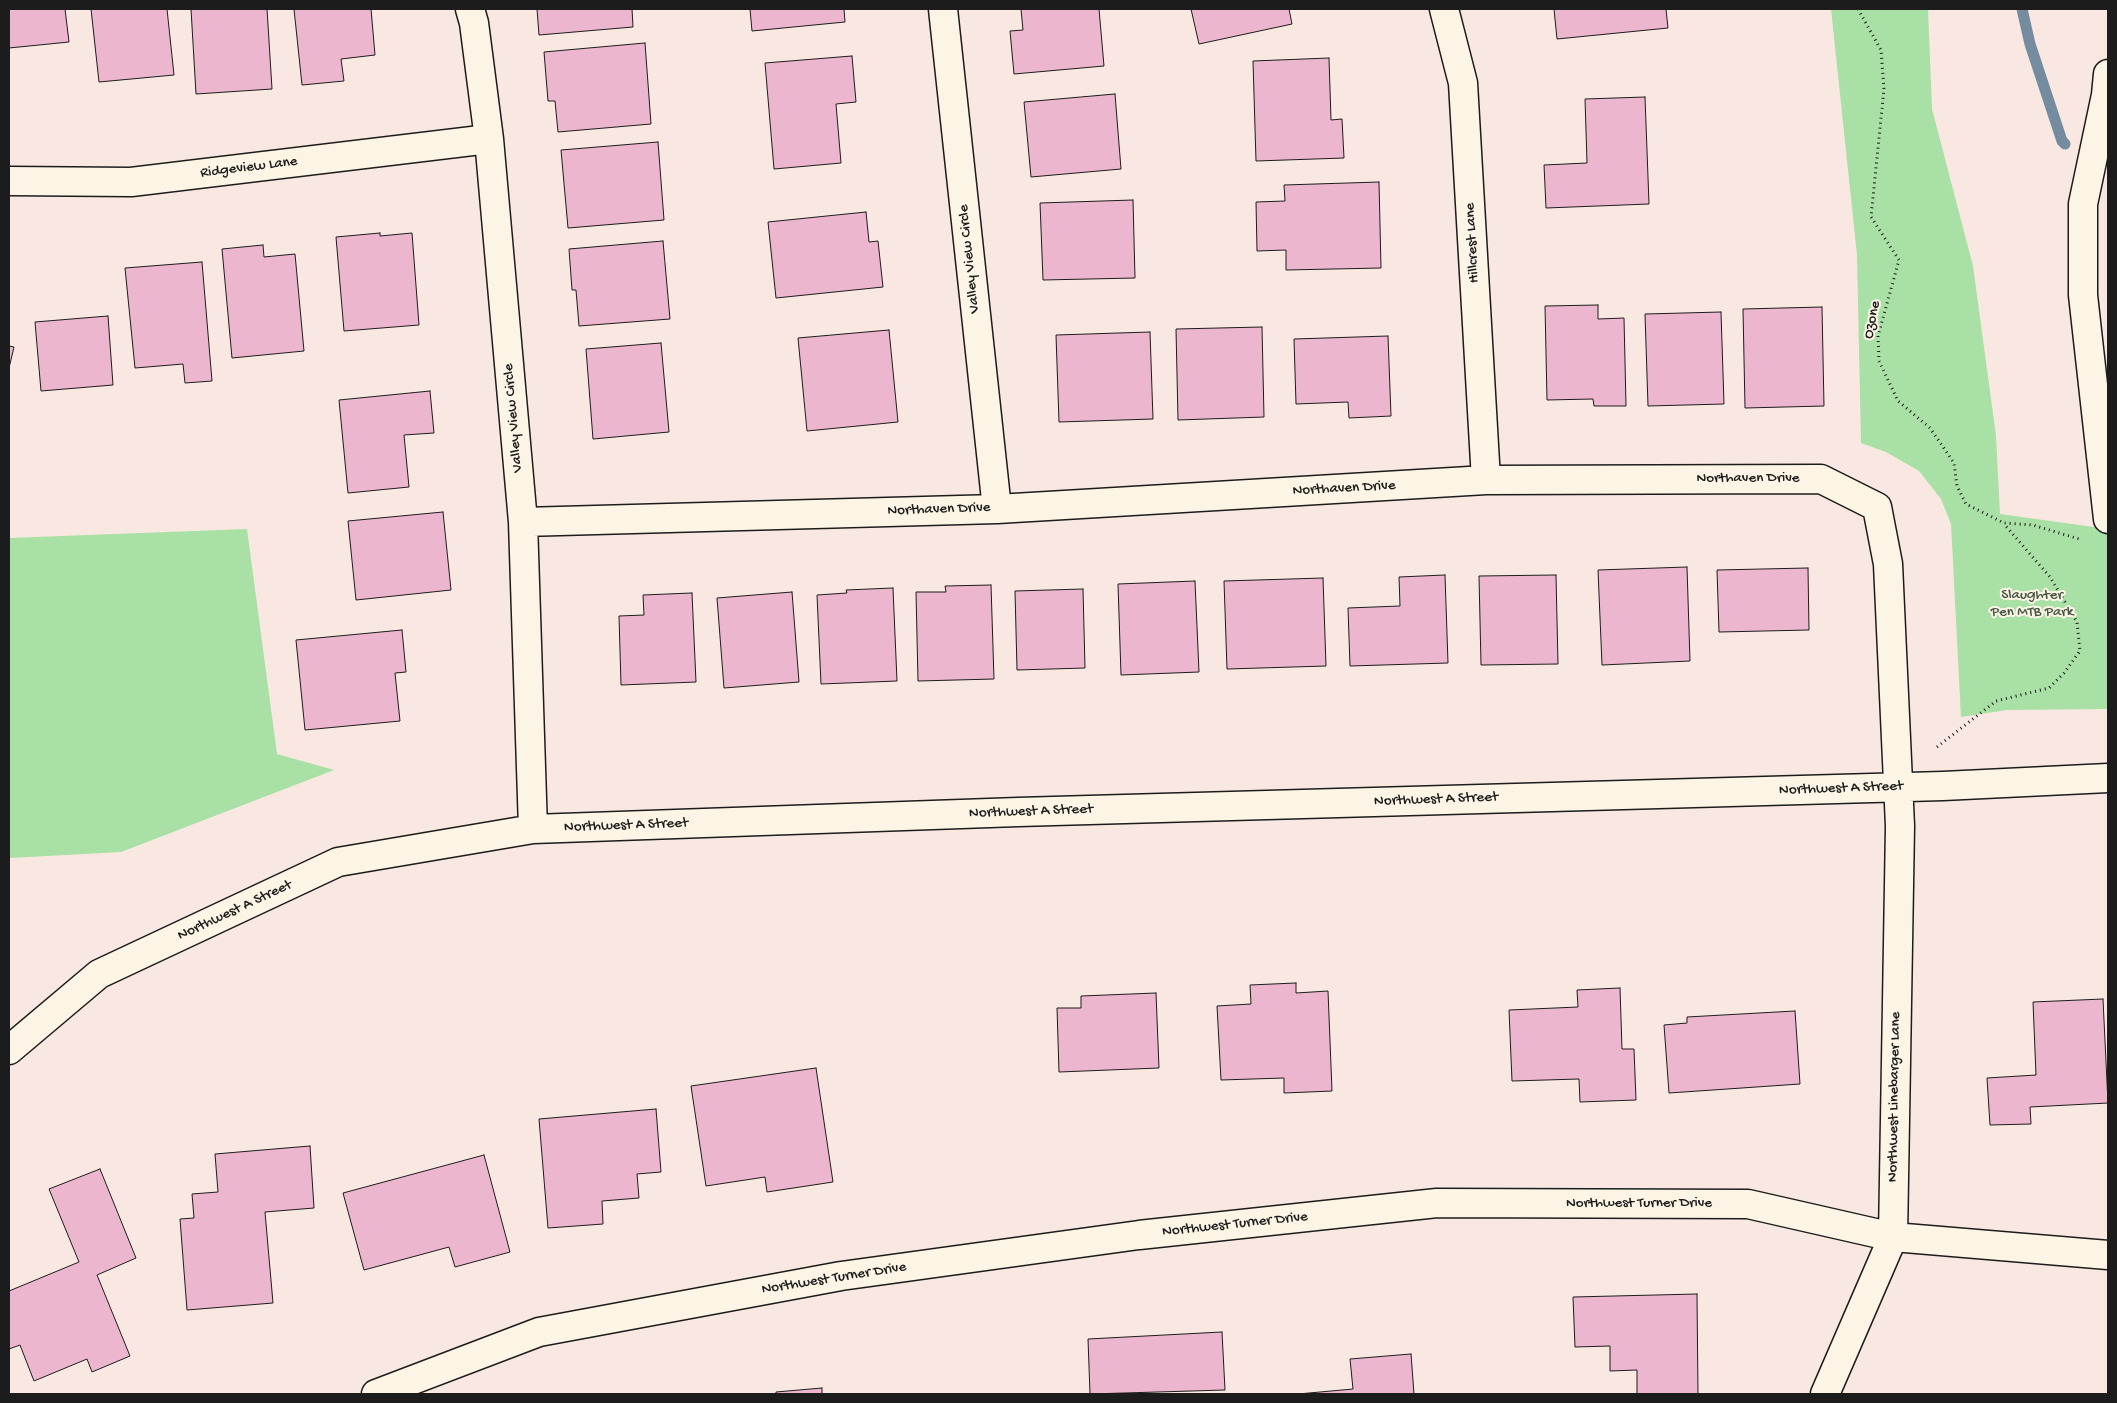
<!DOCTYPE html>
<style>
body{margin:0}
#map{position:relative;width:2117px;height:1403px;overflow:hidden;background:#f9e8e1;font-family:"Gochi Hand",sans-serif}
canvas{display:block}
.frame{position:absolute;inset:0;border:10px solid #1c1c1c;pointer-events:none}
</style>
<div id="map">
<canvas width="2117" height="1403"></canvas>
<div class="frame"></div>
</div>
<script>
const g = document.querySelector('canvas').getContext('2d');
g.lineJoin = 'round';
function paint(path, color) { g.fillStyle = color; g.fill(path, 'evenodd'); }
const shape = rows => new Path2D(rows.map(r => 'M' + r).join(''));
function trace(path, color, width, dash) { g.strokeStyle = color; g.lineWidth = width; g.lineCap = dash ? 'butt' : 'round'; g.setLineDash(dash || []); g.stroke(path); }
function label(font, color, halo, rows, align = 'center') {
  g.font = font + ' "Gochi Hand",sans-serif'; g.lineWidth = 4; g.setLineDash([]); g.textBaseline = 'middle'; g.strokeStyle = halo; g.fillStyle = color; for (const [text, x, y, turn = 0] of rows) {
    g.save(); g.translate(x, y); g.rotate((+turn || 0) * Math.PI / 180); g.textAlign = isNaN(turn) ? turn : align; if (halo) g.strokeText(text, 0, 0); g.fillText(text, 0, 0); g.restore();
  }
}
paint(shape([
 [1831,9,1928,9,1932,109,1973,266,1996,436,2000,514,2108,529,2108,709,2007,710,1961,717,1951,524,1941,499,1919,471,1886,452,1861,443,1857,255],
 [247,529,277,754,334,770,121,852,9,858,9,538]
]), '#a8e0a5');
trace(shape([
 [2022,9,2030,44,2062,141,2065,144]
]), '#748ba0', 11);
const building = shape([
 [9,9,65,9,69,42,9,48,9,9],
 [91,9,167,9,174,75,99,82,91,9],
 [191,9,267,9,272,89,196,94,191,9],
 [294,9,371,9,375,55,341,59,344,81,302,85,294,9],
 [537,9,632,9,633,27,539,35,537,9],
 [750,9,844,9,845,22,752,31,750,9],
 [1021,9,1099,9,1104,66,1014,74,1010,31,1023,30,1021,9],
 [1191,9,1289,9,1292,24,1199,44,1191,9],
 [1554,9,1666,9,1668,28,1557,39,1554,9],
 [645,43,651,124,558,132,555,101,548,101,544,52,645,43],
 [852,56,856,102,836,104,841,163,774,169,765,63,852,56],
 [1329,58,1331,120,1342,119,1344,158,1256,161,1253,61,1329,58],
 [1115,94,1121,169,1031,177,1024,102,1115,94],
 [1645,97,1649,204,1546,208,1544,165,1587,163,1585,99,1645,97],
 [658,142,664,220,568,228,561,150,658,142],
 [1379,182,1381,268,1286,270,1286,250,1257,251,1256,202,1285,201,1284,185,1379,182],
 [1133,200,1135,278,1043,280,1040,203,1133,200],
 [866,212,869,242,878,241,883,287,776,298,768,222,866,212],
 [380,233,380,236,412,233,419,325,344,331,336,237,380,233],
 [663,241,670,319,579,326,576,290,572,290,569,249,663,241],
 [263,245,264,257,295,254,304,351,232,358,222,249,263,245],
 [202,262,212,381,185,383,183,364,135,368,125,268,202,262],
 [1598,305,1598,319,1624,318,1626,406,1594,406,1593,399,1547,400,1545,306,1598,305],
 [1822,307,1824,406,1745,408,1743,309,1822,307],
 [1721,312,1724,404,1648,406,1645,314,1721,312],
 [108,316,113,385,41,391,35,322,108,316],
 [1262,327,1264,417,1178,420,1176,329,1262,327],
 [889,330,898,422,807,431,798,338,889,330],
 [1150,332,1153,419,1059,422,1056,335,1150,332],
 [1388,336,1391,416,1349,418,1348,402,1296,404,1294,339,1388,336],
 [661,343,669,432,593,439,586,349,661,343],
 [9,346,14,347,9,368,9,346],
 [430,391,434,433,404,435,409,487,348,493,339,400,430,391],
 [443,512,451,590,356,600,348,521,443,512],
 [1687,567,1690,661,1602,665,1598,570,1687,567],
 [1808,568,1809,630,1719,632,1717,570,1808,568],
 [1445,575,1448,663,1350,666,1348,608,1400,606,1399,577,1445,575],
 [1556,575,1558,664,1481,665,1479,576,1556,575],
 [1323,578,1326,666,1227,669,1224,581,1323,578],
 [1195,581,1199,672,1121,675,1118,584,1195,581],
 [991,585,994,679,918,681,916,592,946,592,945,586,991,585],
 [893,588,897,681,821,684,817,595,847,593,846,590,893,588],
 [1083,589,1085,668,1017,670,1015,591,1083,589],
 [792,592,799,682,724,688,717,598,792,592],
 [692,593,696,682,621,685,619,616,644,615,643,595,692,593],
 [402,630,406,672,395,673,400,721,305,730,296,640,402,630],
 [1296,983,1296,993,1328,991,1332,1091,1284,1093,1284,1078,1221,1080,1217,1006,1251,1004,1250,985,1296,983],
 [1620,988,1622,1049,1634,1049,1636,1100,1580,1102,1579,1079,1512,1081,1509,1010,1578,1007,1577,990,1620,988],
 [1156,993,1159,1068,1059,1072,1057,1008,1081,1008,1081,996,1156,993],
 [2103,999,2108,1103,2030,1107,2031,1124,1990,1125,1987,1078,2036,1075,2033,1002,2103,999],
 [1795,1011,1800,1084,1669,1093,1664,1025,1687,1023,1687,1017,1795,1011],
 [816,1068,833,1182,767,1192,765,1177,706,1186,691,1086,816,1068],
 [656,1109,661,1172,637,1174,639,1198,602,1201,603,1224,548,1228,539,1119,656,1109],
 [310,1146,314,1208,265,1212,273,1303,187,1310,180,1219,194,1218,192,1194,218,1192,215,1154,310,1146],
 [484,1155,510,1252,455,1267,449,1247,364,1270,343,1193,484,1155],
 [100,1169,136,1258,97,1275,130,1356,92,1372,87,1359,34,1381,20,1345,9,1349,9,1291,79,1262,49,1189,100,1169],
 [1697,1294,1698,1394,1637,1394,1637,1370,1610,1371,1610,1346,1575,1347,1573,1297,1697,1294],
 [1222,1332,1225,1390,1090,1394,1088,1339,1222,1332],
 [1411,1354,1414,1394,1298,1394,1353,1389,1350,1359,1411,1354],
 [822,1388,822,1394,776,1394,776,1392,822,1388]
]);
paint(building, '#ecb6cf');
trace(building, '#1c1c1c', 1);
const minor = shape([
 [470,9,474,23,489,139,523,522,533,829],
 [943,9,997,509],
 [1444,9,1463,83,1486,480],
 [2108,74,2106,95,2083,204,2083,295,2108,519],
 [9,181,131,182,489,139],
 [523,522,997,509,1486,480,1821,479,1877,507,1888,564,1900,826,1893,1237,1825,1394],
 [9,1050,99,974,338,862,533,829,1018,812,1943,786,2108,778],
 [376,1394,539,1332,841,1276,1139,1235,1437,1203,1748,1204,1893,1237,2108,1255]
]);
trace(minor, '#1c1c1c', 31);
trace(shape([
 [1858,9,1881,50,1884,89,1871,217,1899,260,1878,336,1879,361,1898,401,1930,428,1954,463,1957,486,1966,504,2004,523,2033,525,2079,539],
 [1937,747,1996,701,2049,688,2064,673,2080,651,2077,622,2050,577,2004,524]
]), '#1c1c1c', 3, [1, 4]);
trace(minor, '#fcf5e5', 28);
label('15px', '#1c1c1c', '#fcf5e5', [
 ["Ridgeview Lane",249,168,-7],
 ["Hillcrest Lane",1473,243,-93],
 ["Valley View Circle",970,259,-96],
 ["Ozone",1873,320,-79],
 ["Valley View Circle",514,418,-95],
 ["Northaven Drive",1748,479],
 ["Northaven Drive",1344,489,-3],
 ["Northaven Drive",939,510,-2],
 ["Northwest A Street",1841,789,-2],
 ["Northwest A Street",1436,800,-2],
 ["Northwest A Street",1031,812,-2],
 ["Northwest A Street",626,826,-2],
 ["Northwest A Street",235,911,-25],
 ["Northwest Linebarger Lane",1895,1097,-89],
 ["Northwest Turner Drive",1639,1204],
 ["Northwest Turner Drive",1235,1225,-6],
 ["Northwest Turner Drive",834,1279,-9]
]);
label('15px', '#465745', '#fcf5e5', [
 ["Slaughter",2032,596],
 ["Pen MTB Park",2032,613]
]);
</script>
